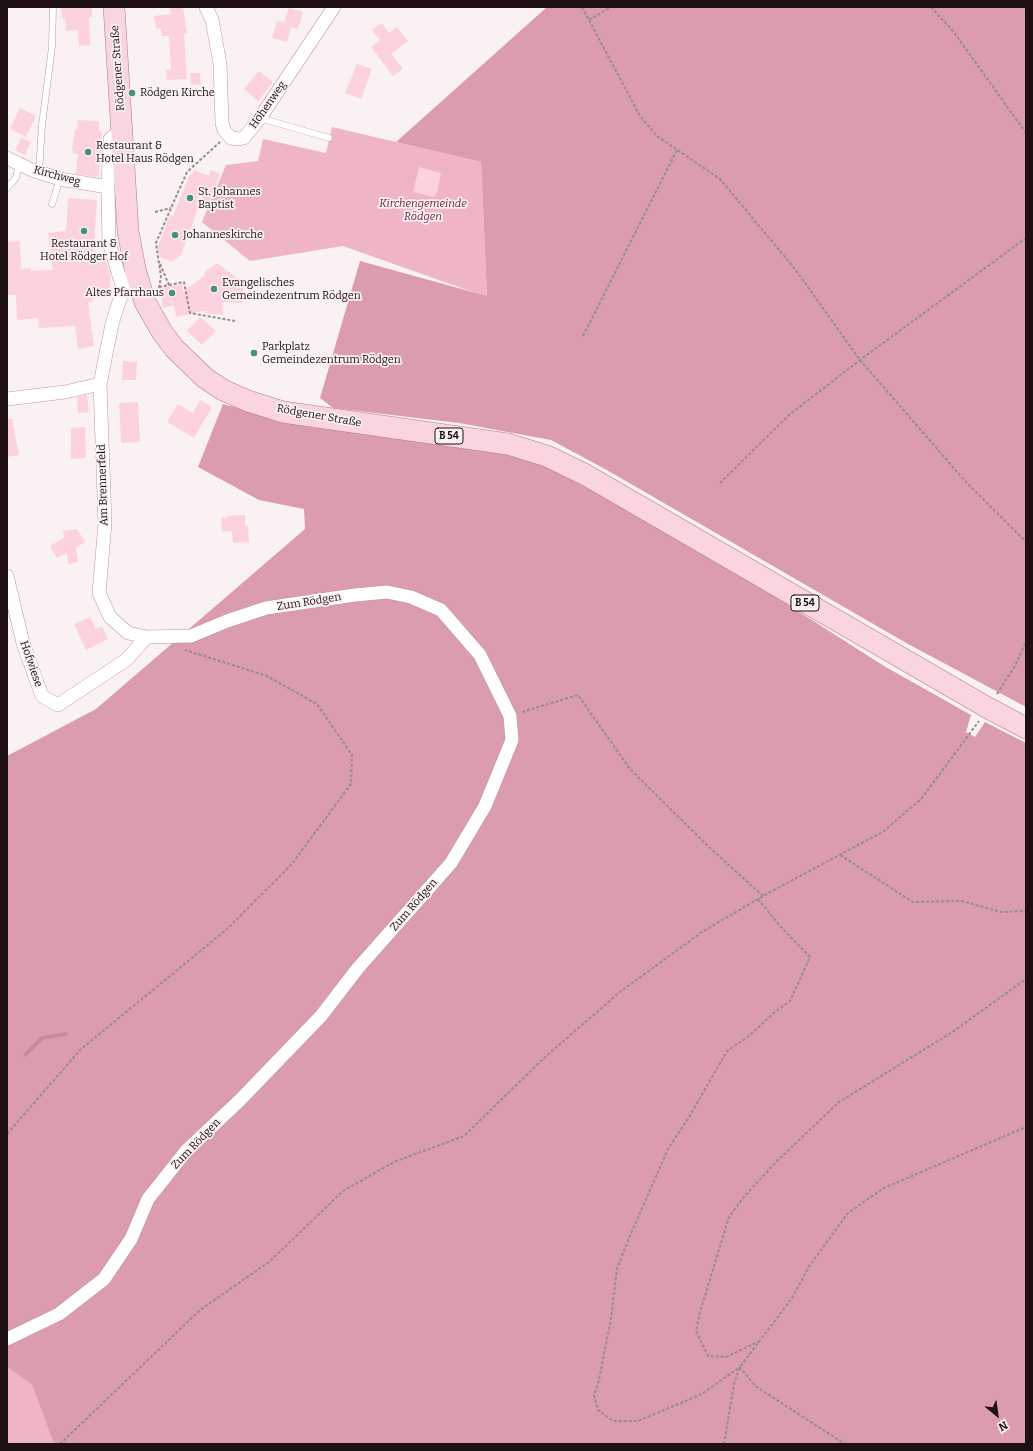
<!DOCTYPE html>
<meta charset="utf-8">
<style>
body{margin:0}
#map{position:relative;width:1033px;height:1451px;overflow:hidden;background:#faf1f3;font-family:Bitter,serif}
canvas{display:block}
.frame{position:absolute;inset:0;border:8px solid #1f1014;pointer-events:none}
.north{position:absolute;left:977px;top:1395px;width:40px;height:40px;-webkit-text-stroke:3px #faf1f3;paint-order:stroke;rotate:151deg;font-size:11px;font-weight:700;line-height:16px;text-align:center;color:#1f1014}
.north::after{content:'';display:block;margin:auto;width:14px;height:18px;background:#1f1014;clip-path:polygon(50% 0,100% 100%,50% 72%,0 100%)}
</style>
<div id="map">
<canvas width="1033" height="1451"></canvas>
<div class="frame"></div>
<div class="north">N</div>
</div>
<script>
const g = document.querySelector('canvas').getContext('2d');
g.lineJoin = 'round';
function paint(path, color) { g.fillStyle = color; g.fill(path, 'evenodd'); }
const shape = rows => new Path2D(rows.map(r => 'M' + r).join(''));
function trace(path, color, width, dash) { g.strokeStyle = color; g.lineWidth = width; g.lineCap = dash ? 'butt' : 'round'; g.setLineDash(dash || []); g.stroke(path); }
function label(font, color, halo, rows, align = 'center') {
  g.font = font + ' Bitter,serif'; g.lineWidth = 3.5; g.setLineDash([]); g.textBaseline = 'middle'; g.strokeStyle = halo; g.fillStyle = color; for (const [text, x, y, turn = 0] of rows) {
    g.save(); g.translate(x, y); g.rotate((+turn || 0) * Math.PI / 180); g.textAlign = isNaN(turn) ? turn : align; if (halo) g.strokeText(text, 0, 0); g.fillText(text, 0, 0); g.restore();
  }
}
paint(shape([
 [332,127,481,162,487,297,343,246,250,261,202,222,226,165,258,161,263,139,326,153],
 [7,1367,32,1385,54,1444,7,1444]
]), '#efb5c4');
paint(shape([
 [547,7,1026,7,1026,707,908,644,605,469,551,440,459,423,333,408,320,398,360,261,487,296,481,162,396,142],
 [223,404,304,426,473,449,514,456,547,466,721,562,884,666,971,715,966,732,975,737,985,722,1026,743,1026,1444,54,1444,32,1385,7,1367,7,756,96,709,305,529,304,509,259,500,198,467]
]), '#db9dae');
trace(shape([
 [25,1055,42,1038,66,1034]
]), '#c68a9a', 3.5);
paint(shape([
 [61,7,92,7,92,17,89,17,90,45,79,46,78,30,66,31,65,19,62,19],
 [170,7,183,7,187,33,184,34,187,79,167,80,166,70,171,70,169,36,162,36,161,28,156,29,154,16,171,14],
 [289,8,303,12,298,29,291,27,287,42,272,38,277,21,284,22],
 [382,23,389,33,397,27,408,41,391,54,403,69,393,76,371,47,380,40,372,30],
 [357,64,372,69,361,99,345,93],
 [259,71,273,82,258,101,244,89],
 [190,73,200,73,201,84,191,85],
 [20,108,36,116,26,137,10,129],
 [78,120,99,121,99,131,102,132,99,177,76,174,78,154,74,154,72,149,75,130,77,130],
 [21,138,31,142,25,155,15,150],
 [419,167,441,173,437,193,434,197,413,192],
 [194,170,209,176,211,170,220,174,209,203,201,200,205,188,203,187,196,205,199,206,181,255,172,262,160,257,158,246,170,215,173,216,190,174,192,175],
 [68,198,97,200,93,263,106,261,111,278,110,279,111,296,92,299,93,302,88,302,94,346,78,349,75,326,39,328,38,318,17,320,16,295,7,295,7,242,20,241,21,269,31,268,31,271,53,270,48,233,66,231],
 [217,263,237,278,243,278,243,303,222,302,223,315,204,313,206,311,195,312,196,313,176,317,174,305,163,308,160,288,182,284,183,292,205,275,204,273],
 [200,317,216,331,202,345,187,331],
 [123,361,137,362,136,380,122,380],
 [87,395,89,412,78,413,77,397],
 [200,400,212,407,194,438,167,422,178,404,193,413],
 [138,402,140,442,121,443,119,403],
 [7,419,12,419,19,455,7,457],
 [85,427,86,458,71,459,71,428],
 [245,515,245,526,248,526,249,542,233,543,232,531,222,532,221,518,227,518,227,516],
 [77,529,85,542,76,548,78,562,68,564,67,553,57,558,50,546,64,538,63,531],
 [90,617,96,629,102,626,108,639,86,650,74,624]
]), '#fcd2dc');
const lane = shape([
 [260,118,329,138],
 [39,173,42,125,52,47,53,7],
 [7,188,16,178,19,164],
 [52,204,60,179]
]);
const street = shape([
 [206,7,212,20,220,64,222,123,224,130,231,138,239,139,244,138,260,118,334,7],
 [122,129,110,139,108,187,109,242,123,289],
 [7,158,32,170,60,179,108,187],
 [7,399,65,392,100,384],
 [7,576,23,643,42,696,58,705,126,660,147,637],
 [7,1339,59,1314,104,1279,131,1239,148,1199,186,1151,240,1100,321,1016,358,968,451,863,485,806,512,740,510,716,480,655,441,610,411,597,387,592,355,595,266,608,227,621,191,636,147,637,128,633,110,617,99,593,105,523,100,384,112,324,123,289,135,269]
]);
const primary = shape([
 [114,7,128,231,135,269,145,302,162,332,174,348,205,378,223,390,248,401,283,412,508,444,547,456,586,475,988,708,1026,728]
]);
trace(lane, '#be96a0', 7);
trace(street, '#be96a0', 14);
trace(primary, '#ab7d89', 22);
trace(shape([
 [582,7,640,116,657,136,720,179,795,269,860,360,965,481,1026,542],
 [931,7,953,31,1026,133],
 [589,20,611,7],
 [155,212,171,208],
 [160,264,169,285],
 [159,287,184,282,190,313,235,321],
 [159,288,161,277,156,243,171,208,187,172,220,142],
 [583,336,677,150],
 [720,483,789,415,860,360,1026,238],
 [997,694,1016,664,1026,641],
 [522,712,578,695,630,769,710,848,763,896],
 [840,855,913,902,962,901,1000,912,1026,911],
 [758,899,780,926,810,957,790,1001,775,1012,749,1036,727,1051,689,1117,668,1149,629,1238,617,1269,611,1319,598,1384,594,1395,598,1410,613,1421,638,1421,702,1394,740,1367,755,1386,845,1444],
 [7,1134,80,1050,227,929,291,865,351,784,352,755,317,704,267,676,185,650],
 [760,1341,726,1357,708,1356,696,1331,700,1312,729,1217,743,1198,776,1162,839,1102,951,1033,1026,979],
 [60,1444,200,1310,269,1262,343,1191,394,1162,464,1136,544,1058,620,992,702,932,763,896,884,831,921,799,979,721],
 [724,1444,734,1384,740,1367,792,1298,810,1265,848,1213,884,1188,1026,1127]
]), '#968b8e', 2, [3, 2]);
trace(lane, '#fff', 6);
trace(street, '#fff', 13);
trace(primary, '#fad4de', 21);
for (const [x, y, r, color] of [
 [132,93,4,"#4a8e83"],
 [88,152,4,"#4a8e83"],
 [190,198,4,"#4a8e83"],
 [84,231,4,"#4a8e83"],
 [175,235,4,"#4a8e83"],
 [214,289,4,"#4a8e83"],
 [172,293,4,"#4a8e83"],
 [254,353,4,"#4a8e83"]
]) { const dot = new Path2D(); dot.arc(x, y, r, 0, 2 * Math.PI); g.fillStyle = color; g.fill(dot); trace(dot, '#faf1f3', 1.5); }
for (const [x, y, w] of [
 [449,436,28],
 [805,603,28]
]) { const box = new Path2D(); box.roundRect(x - w / 2, y - 8, w, 16, 3); g.fillStyle = '#faf1f3'; g.fill(box); trace(box, '#1f1014', 1); }
label('bold 10px', '#1f1014', null, [
 ["B 54",449,436],
 ["B 54",805,603]
]);
label('11px', '#1f1014', '#faf1f3', [
 ["Rödgener Straße",118,68,-94],
 ["Höhenweg",268,105,-55],
 ["Kirchweg",57,176,15],
 ["Rödgener Straße",319,416,10],
 ["Am Brennerfeld",103,485,-92],
 ["Zum Rödgen",309,602,-9],
 ["Hofwiese",31,664,71],
 ["Zum Rödgen",414,905,-49],
 ["Zum Rödgen",196,1144,-46]
]);
label('11px', '#1f1014', '#faf1f3', [
 ["Rödgen Kirche",140,93],
 ["Restaurant &",96,146],
 ["Hotel Haus Rödgen",96,159],
 ["St. Johannes",198,192],
 ["Baptist",198,205],
 ["Johanneskirche",183,235],
 ["Restaurant &",84,244,"center"],
 ["Hotel Rödger Hof",84,257,"center"],
 ["Evangelisches",222,283],
 ["Gemeindezentrum Rödgen",222,296],
 ["Altes Pfarrhaus",164,293,"right"],
 ["Parkplatz",262,347],
 ["Gemeindezentrum Rödgen",262,360]
], 'left');
label('italic 11px', '#671e39', '#faf1f3', [
 ["Kirchengemeinde",423,204],
 ["Rödgen",423,217]
]);
</script>
